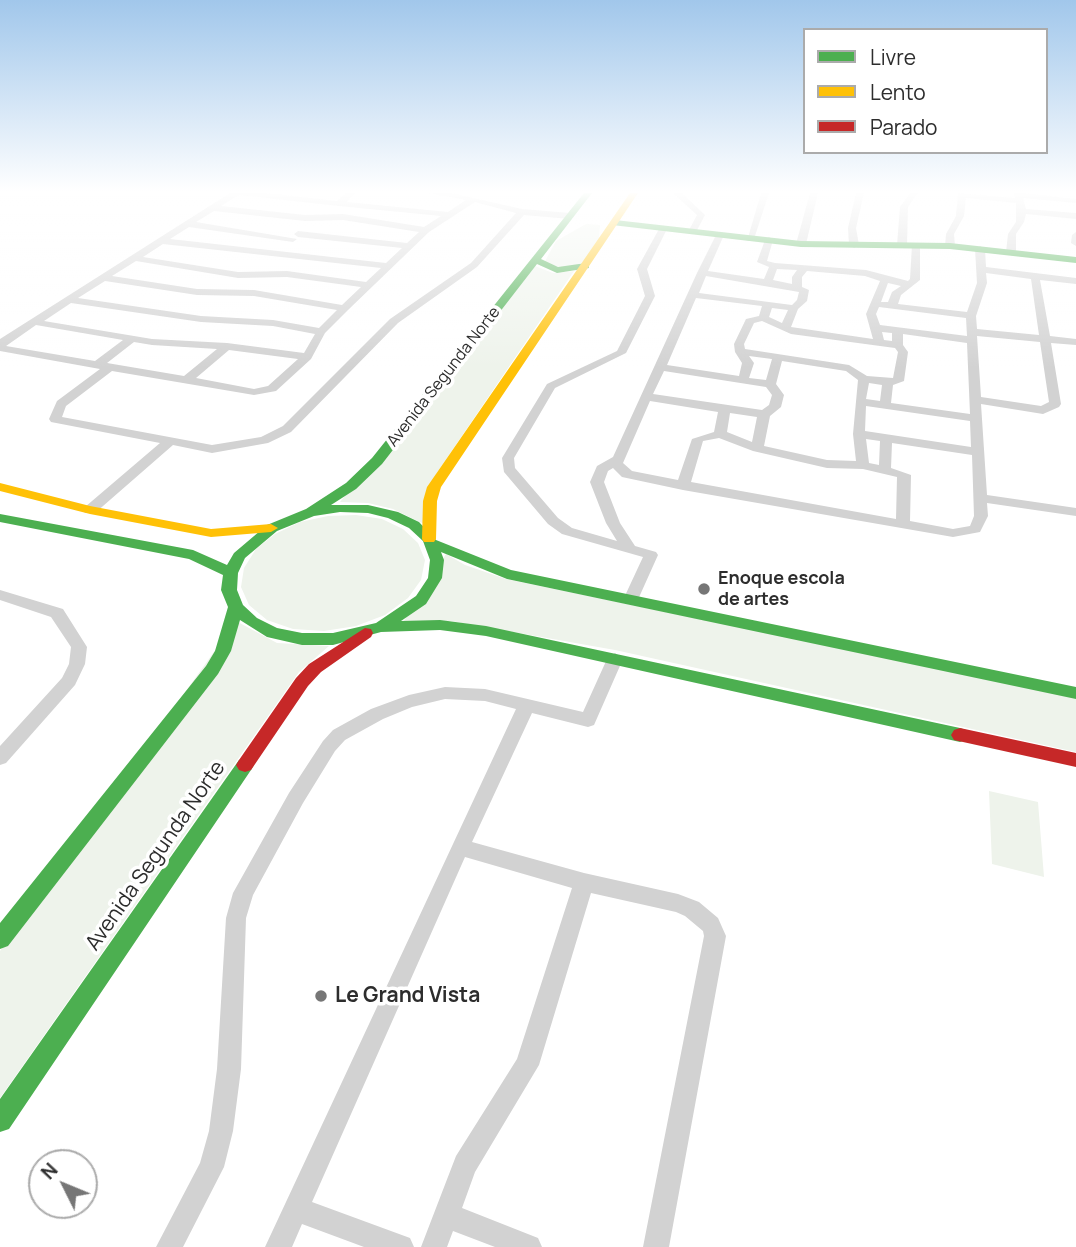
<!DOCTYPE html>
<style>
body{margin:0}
#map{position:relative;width:1076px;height:1247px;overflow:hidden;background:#fff;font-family:Manrope,sans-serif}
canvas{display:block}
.legend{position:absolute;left:803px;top:28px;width:245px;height:126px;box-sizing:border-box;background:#fff;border:2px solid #ababab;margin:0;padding:9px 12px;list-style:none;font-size:21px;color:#2d2d2d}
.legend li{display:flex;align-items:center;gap:14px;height:35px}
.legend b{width:35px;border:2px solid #ababab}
.north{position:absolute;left:28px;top:1149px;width:70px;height:70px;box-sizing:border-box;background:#fff;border:2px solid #ababab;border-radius:50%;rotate:313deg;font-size:19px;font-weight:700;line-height:28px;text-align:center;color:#2d2d2d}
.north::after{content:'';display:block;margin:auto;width:24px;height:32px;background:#767676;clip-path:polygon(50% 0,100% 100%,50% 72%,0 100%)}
</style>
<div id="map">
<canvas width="1076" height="1247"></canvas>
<ul class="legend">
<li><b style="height:9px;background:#4caf50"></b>Livre</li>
<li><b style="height:9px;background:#ffc107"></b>Lento</li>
<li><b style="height:9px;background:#c62828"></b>Parado</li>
</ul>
<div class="north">N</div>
</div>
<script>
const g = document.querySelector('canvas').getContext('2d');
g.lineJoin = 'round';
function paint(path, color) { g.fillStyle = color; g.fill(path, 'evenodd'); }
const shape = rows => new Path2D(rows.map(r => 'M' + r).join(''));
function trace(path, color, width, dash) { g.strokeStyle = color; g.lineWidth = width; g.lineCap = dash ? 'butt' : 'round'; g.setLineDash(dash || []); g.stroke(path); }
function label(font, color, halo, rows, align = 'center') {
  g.font = font + ' Manrope,sans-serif'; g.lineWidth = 7; g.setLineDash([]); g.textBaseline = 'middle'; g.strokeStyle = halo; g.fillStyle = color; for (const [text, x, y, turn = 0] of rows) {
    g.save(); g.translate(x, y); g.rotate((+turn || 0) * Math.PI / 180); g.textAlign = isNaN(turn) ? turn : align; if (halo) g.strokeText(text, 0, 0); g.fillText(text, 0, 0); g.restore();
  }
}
paint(shape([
 [586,224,600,225,599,239,583,262,571,268,543,265,556,241],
 [535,266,553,273,574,271,436,474,424,524,393,509,368,503,340,502],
 [356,515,382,519,403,529,418,543,425,560,421,580,408,598,385,615,356,626,324,631,293,629,267,620,249,605,241,587,244,568,256,549,275,534,300,522,328,516],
 [446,554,465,565,506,579,1076,697,1076,752,615,650,451,621,402,624],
 [236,621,277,643,329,646,299,672,0,1098,0,951],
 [989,791,1038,802,1044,877,992,864]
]), '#eef3eb');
paint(shape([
 [230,193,266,193,337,201,346,193,355,193,347,202,448,212,466,200,428,193,451,193,522,209,570,213,574,216,570,219,524,215,477,267,398,323,291,432,268,443,212,453,173,445,95,513,85,513,83,510,85,507,160,443,51,422,49,419,57,401,100,369,0,351,0,339,230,193],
 [239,195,339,206,441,216,424,227,343,214,305,215,221,206,239,195],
 [475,202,516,213,471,263,390,319,283,426,261,437,212,445,62,417,66,406,112,371,254,395,276,391,311,359,325,333,348,310,429,232,475,202],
 [214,211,305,221,343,220,419,232,407,243,298,231,294,234,298,237,402,248,386,263,170,239,189,227,293,242,297,239,196,222,214,211],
 [163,244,381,268,366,282,287,271,238,272,143,257,163,244],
 [136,261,238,278,287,277,361,287,342,305,254,290,197,289,112,276,136,261],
 [105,281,197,295,254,296,337,310,319,328,273,320,201,316,78,298,105,281],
 [71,303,201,322,273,326,315,334,304,353,227,343,152,339,44,321,71,303],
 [36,325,123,340,95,361,6,346,36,325],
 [134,342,152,345,217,349,184,376,107,363,134,342],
 [229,350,298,359,268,386,254,389,196,378,229,350],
 [673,193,682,193,705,215,695,234,688,232,697,215,673,193],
 [761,193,769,193,754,239,747,241,761,193],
 [810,193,818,193,806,244,801,247,796,244,810,193],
 [856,193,864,193,856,228,859,245,854,248,849,245,848,228,856,193],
 [910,193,918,193,908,207,907,245,902,248,897,245,900,207,910,193],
 [958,193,1015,198,1014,193,1025,193,1076,199,1076,203,1023,198,1026,209,1076,213,1076,219,1026,214,1024,222,1016,234,1016,252,1011,255,1006,252,1008,234,1016,222,1016,203,966,198,964,216,954,234,955,246,950,249,945,246,946,234,956,216,958,193],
 [663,226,667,229,647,269,655,296,626,353,555,388,514,458,515,468,558,518,572,528,617,541,606,523,590,482,597,466,613,457,697,273,716,235,720,232,724,235,708,271,764,279,769,267,757,262,765,240,769,237,773,240,767,261,775,263,866,270,908,281,910,279,912,245,920,243,920,280,901,295,898,304,967,312,977,283,975,249,980,246,985,249,986,267,1076,278,1076,284,1040,280,1050,336,1076,339,1076,345,1051,343,1061,404,1059,407,1043,414,981,404,987,495,1076,508,1076,516,987,503,988,516,980,532,953,537,683,490,622,477,613,468,608,471,604,482,620,523,635,546,656,552,658,555,636,604,626,604,623,600,643,557,562,534,548,524,504,472,502,458,547,384,617,351,645,296,637,269,659,229,663,226],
 [777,269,797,270,792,277,792,284,773,280,777,269],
 [807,271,865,276,880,281,866,314,873,339,791,327,798,309,807,301,809,290,802,287,802,277,807,271],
 [986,273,1031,279,1039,335,977,329,976,316,987,283,986,273],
 [706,276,799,292,797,300,792,305,699,293,706,276],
 [888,283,901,286,892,292,888,302,881,302,888,283],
 [696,298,762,306,759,316,746,319,734,344,735,352,742,363,739,376,667,365,696,298],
 [879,307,966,318,967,336,880,325,876,314,879,307],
 [772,308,788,310,782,323,769,317,772,308],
 [762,321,791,334,895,348,898,352,893,378,867,376,849,365,745,349,744,344,754,323,762,321],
 [882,332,892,333,892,341,884,340,882,332],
 [903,334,967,343,970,414,891,403,893,385,904,381,908,352,903,345,903,334],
 [977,336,1040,342,1049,402,1041,406,981,397,977,336],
 [749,356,772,359,766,380,749,378,754,363,749,356],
 [782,361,846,371,858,380,853,434,856,461,827,460,764,446,770,416,781,407,784,395,776,384,782,361],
 [664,371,766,387,772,395,769,405,762,410,653,394,664,371],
 [869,383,882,385,880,401,866,399,869,383],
 [650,401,718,412,714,432,692,439,678,480,632,471,623,463,650,401],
 [866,406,970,421,971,447,865,431,866,406],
 [730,413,757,417,752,442,727,432,730,413],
 [719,438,753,451,827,468,863,469,897,477,896,519,691,482,703,441,719,438],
 [866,439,880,441,879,465,869,463,866,439],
 [892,443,972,455,974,516,970,526,953,529,910,521,911,475,891,468,892,443],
 [1076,232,1076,246,1071,243,1072,235,1076,232],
 [0,590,63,609,87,647,85,664,75,685,6,763,0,765,0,746,62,678,69,664,71,647,51,617,0,600,0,590],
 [615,653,623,659,594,725,588,727,532,713,472,842,584,873,678,894,699,902,718,918,726,936,669,1247,643,1247,704,936,703,931,685,916,676,912,591,893,539,1065,475,1172,462,1208,538,1238,542,1247,495,1247,453,1231,447,1247,421,1247,456,1156,517,1059,572,888,465,857,312,1202,410,1238,414,1247,364,1247,302,1224,292,1247,265,1247,516,709,485,701,445,699,412,707,383,719,345,740,335,751,303,803,253,895,246,918,241,1069,233,1131,224,1167,183,1247,156,1247,200,1163,209,1131,217,1069,226,918,233,893,289,793,323,741,333,730,371,709,409,695,445,687,485,689,583,712,607,659,615,653]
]), '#d2d2d2');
paint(shape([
 [584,193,592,193,541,259,558,267,586,263,589,264,589,268,557,273,537,264,382,464,356,489,331,505,368,505,398,512,419,522,436,540,511,570,1076,687,1076,699,507,579,441,552,444,560,442,578,426,604,401,621,440,620,486,626,960,728,966,730,969,735,966,740,960,742,486,636,440,630,381,632,333,645,302,645,267,637,240,620,231,651,218,674,8,946,0,949,0,923,206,666,215,651,228,607,221,590,223,575,189,559,0,522,0,514,193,550,227,565,234,553,267,525,306,509,346,483,372,458,584,193],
 [340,512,368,513,388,518,409,528,423,541,430,560,428,578,416,596,376,623,333,633,302,633,277,628,257,618,243,605,237,590,238,573,245,558,277,531,314,516,340,512],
 [615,220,801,241,950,243,1076,257,1076,263,950,249,801,247,612,225,611,223,615,220],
 [245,758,251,760,254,765,251,770,9,1129,0,1132,0,1099,239,760,245,758]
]), '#4caf50');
paint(shape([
 [630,193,638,193,441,487,437,501,436,539,434,542,424,542,422,539,423,501,427,487,630,193],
 [0,483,90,506,211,529,271,524,278,528,271,532,211,537,90,514,0,491,0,483]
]), '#ffc107');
paint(shape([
 [365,628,371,629,373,633,371,637,321,672,308,686,251,770,245,772,239,770,236,765,239,760,296,678,309,664,365,628],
 [960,728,1076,753,1076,767,954,740,951,735,954,730,960,728]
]), '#c62828');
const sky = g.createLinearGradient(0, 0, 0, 368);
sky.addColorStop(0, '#a1c7eb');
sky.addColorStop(0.52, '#fff');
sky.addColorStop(1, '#ffffff00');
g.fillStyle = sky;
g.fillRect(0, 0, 1076, 368);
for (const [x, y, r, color] of [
 [704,589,7,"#767676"],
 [321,996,7,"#767676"]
]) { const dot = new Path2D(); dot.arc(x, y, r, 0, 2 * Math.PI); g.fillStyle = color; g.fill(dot); trace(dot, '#fff', 2.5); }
label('16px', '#2d2d2d', '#fff', [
 ["Avenida Segunda Norte",444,377,-52]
]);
label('bold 18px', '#2d2d2d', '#fff', [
 ["Enoque escola",718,579],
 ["de artes",718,600]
], 'left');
label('21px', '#2d2d2d', '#fff', [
 ["Avenida Segunda Norte",156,856,-55]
]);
label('bold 21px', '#2d2d2d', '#fff', [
 ["Le Grand Vista",335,996]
], 'left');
</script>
